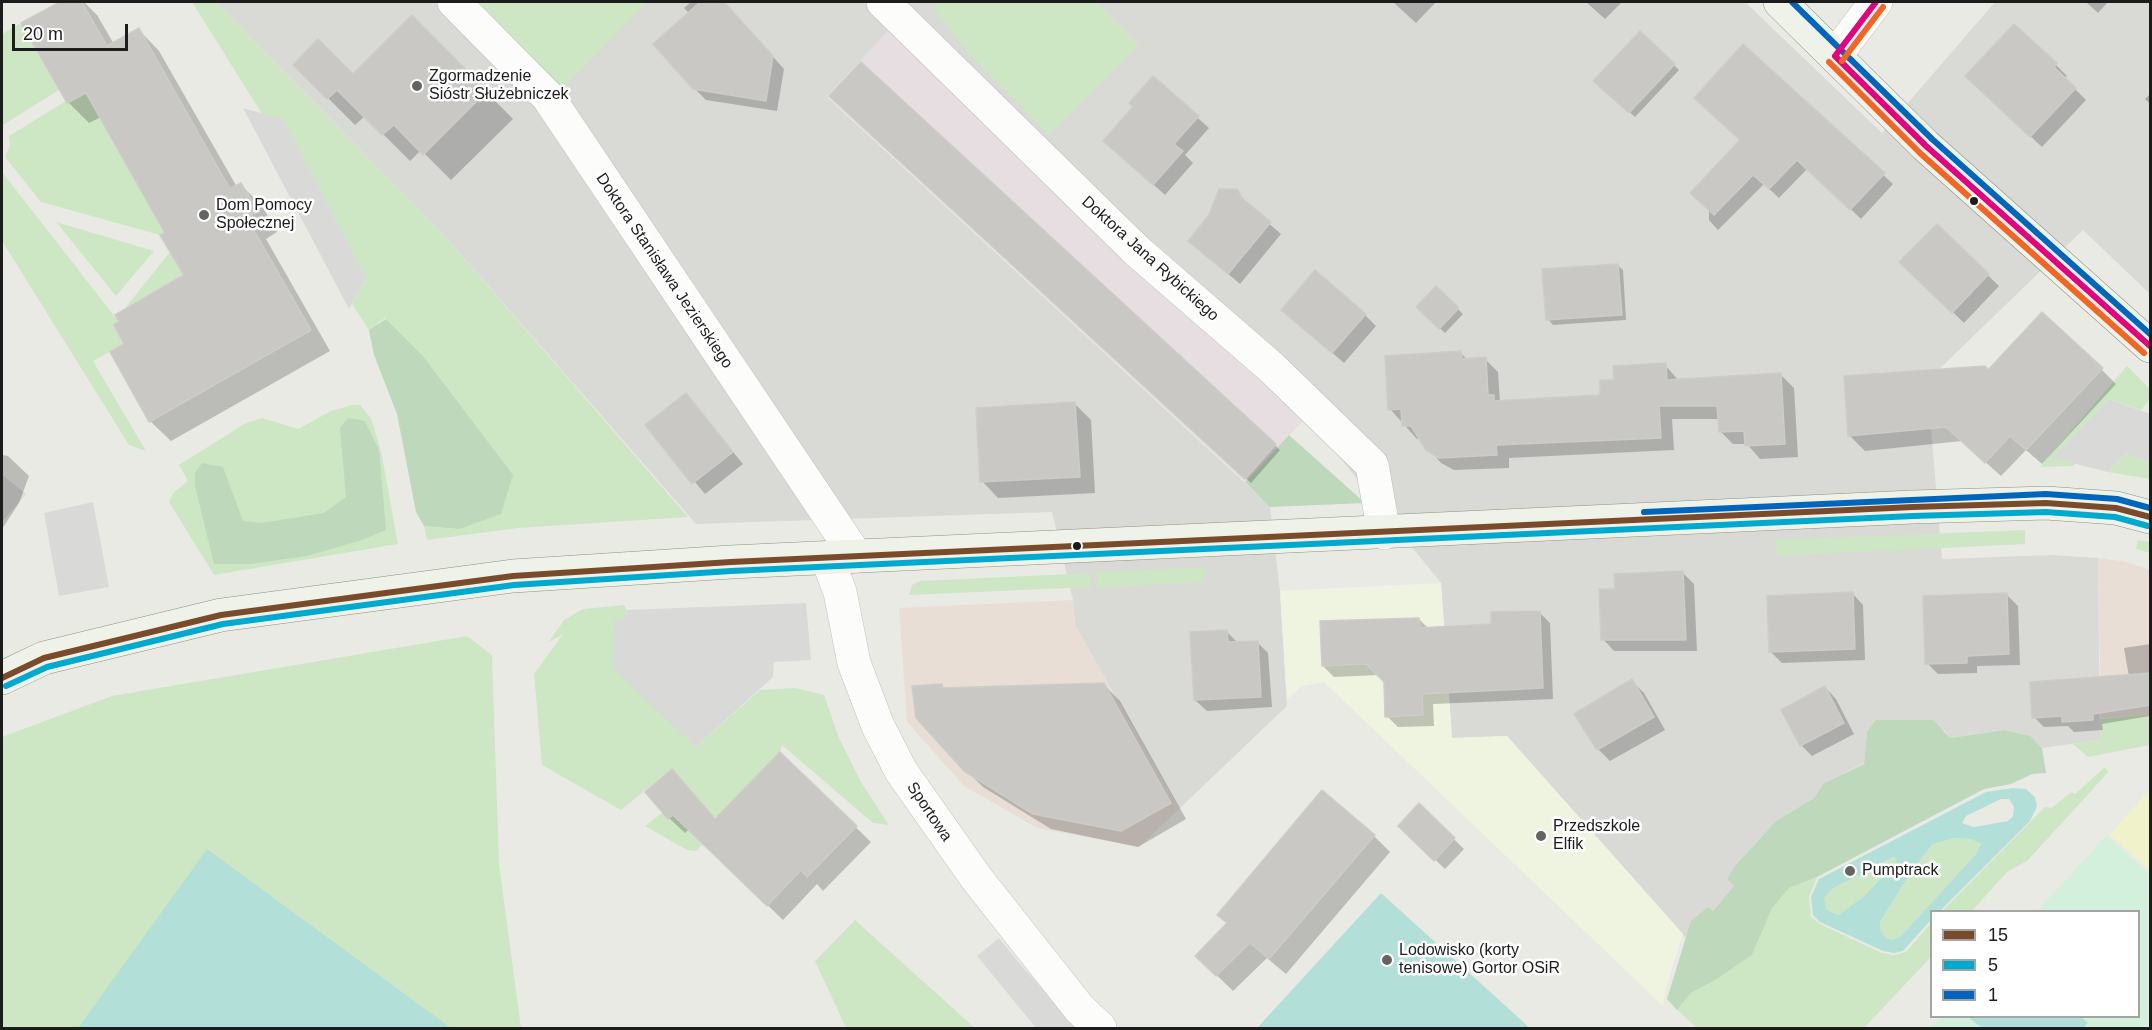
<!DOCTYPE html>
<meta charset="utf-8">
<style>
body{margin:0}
#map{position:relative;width:2152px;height:1030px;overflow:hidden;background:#eaeae5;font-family:Arial,sans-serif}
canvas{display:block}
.frame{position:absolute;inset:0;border:3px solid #1c1c1c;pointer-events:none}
.legend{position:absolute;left:1930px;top:910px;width:210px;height:108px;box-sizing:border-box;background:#fff;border:2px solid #a4a4a4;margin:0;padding:8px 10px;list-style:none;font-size:18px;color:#1c1c1c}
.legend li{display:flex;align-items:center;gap:12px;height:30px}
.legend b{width:30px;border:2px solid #a4a4a4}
.scale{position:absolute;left:12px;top:24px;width:116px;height:27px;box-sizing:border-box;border:3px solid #1c1c1c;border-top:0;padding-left:8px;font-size:18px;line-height:21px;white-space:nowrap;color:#1c1c1c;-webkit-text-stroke:4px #fff;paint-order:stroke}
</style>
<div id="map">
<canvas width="2152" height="1030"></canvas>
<div class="frame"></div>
<ul class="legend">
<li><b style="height:8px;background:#7a4b2a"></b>15</li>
<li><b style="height:8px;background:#00a9ce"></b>5</li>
<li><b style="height:8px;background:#0065bd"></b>1</li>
</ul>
<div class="scale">20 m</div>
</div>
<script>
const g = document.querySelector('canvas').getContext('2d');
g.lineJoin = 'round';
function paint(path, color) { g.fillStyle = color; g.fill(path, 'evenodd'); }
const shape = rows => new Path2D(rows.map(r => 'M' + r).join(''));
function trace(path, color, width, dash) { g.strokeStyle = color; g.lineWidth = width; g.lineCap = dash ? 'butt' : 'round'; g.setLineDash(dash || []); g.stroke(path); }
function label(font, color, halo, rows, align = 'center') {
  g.font = font + ' Arial,sans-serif'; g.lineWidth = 5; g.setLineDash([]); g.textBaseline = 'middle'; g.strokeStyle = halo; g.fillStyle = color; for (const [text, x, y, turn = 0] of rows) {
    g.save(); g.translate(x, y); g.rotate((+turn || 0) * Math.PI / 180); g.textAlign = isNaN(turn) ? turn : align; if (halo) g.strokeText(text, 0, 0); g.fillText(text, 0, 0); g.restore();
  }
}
paint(shape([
 [216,2,1745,2,1882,133,1995,2,2150,2,2150,294,2083,230,1927,381,1942,559,2051,555,2098,558,2100,740,2042,748,2029,736,2005,730,1950,738,1944,730,1867,732,1864,763,1824,783,1814,798,1776,821,1734,867,1727,879,1734,886,1713,911,1692,921,1686,938,1507,736,1452,738,1441,583,1328,443,1130,254,888,32,827,97,1270,506,1280,591,1287,706,1179,809,1075,625,1073,600,1052,512,696,524,442,233]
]), '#d9d9d6');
paint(shape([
 [2098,558,2127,562,2150,570,2150,714,2101,718],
 [1073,600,1075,625,1179,809,1139,847,1037,828,964,786,907,722,899,608]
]), '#e8ded6');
paint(shape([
 [888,31,1304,420,1245,482,827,96]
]), '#e7dee1');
paint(shape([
 [1441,583,1452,738,1507,736,1683,934,1666,987,1663,1006,1324,682,1302,686,1287,699,1280,591]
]), '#eff4e0');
paint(shape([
 [192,2,216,2,442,233,688,517,518,528,427,540,424,526,459,529,512,475,423,356,385,318,369,330,352,304,366,278,283,120,262,114],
 [474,2,648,2,559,92],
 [935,2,1096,2,1139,45,1049,135,967,51,937,13],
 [21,23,59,90,3,125,2,34],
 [86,93,165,233,160,235,41,202,5,157,10,145,9,136,66,101,68,103],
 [2,172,119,322,114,325,124,344,93,361,146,451,129,445,2,241],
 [56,222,154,251,116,296],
 [170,252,188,273,125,308],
 [2127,366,2150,389,2150,399,2141,410,2109,399,2053,458,2075,463,2073,466,2040,467],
 [352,405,360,405,371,418,381,451,398,544,214,575,169,502,174,492,188,481,179,465,246,423,262,418,298,429,331,411],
 [2126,454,2150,463,2150,479,2108,472],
 [2025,530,2025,544,1777,556,1775,540],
 [2138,540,2150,542,2150,553,2136,549],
 [1204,567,1205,582,1097,588,1097,573],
 [1090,573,1091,587,909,595,912,585,920,581],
 [624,605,627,610,626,620,614,620,696,747,760,690,795,688,824,695,839,738,861,782,889,825,873,823,782,745,780,752,730,804,737,811,696,851,687,850,645,826,663,812,695,796,672,769,621,810,542,765,534,674,563,634,548,643,564,620,583,609],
 [467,636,492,655,499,864,521,1028,2,1028,2,737,112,696],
 [2150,714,2150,745,2088,757,2073,744,2100,740,2100,719],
 [2105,767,2108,772,2093,789,2027,861,2007,872,1972,911,1942,911,2045,807,2051,808,2072,792,2075,794],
 [1954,838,1971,839,1981,844,1976,854,1901,936,1893,940,1886,938,1881,933,1880,922,1911,872,1933,844],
 [1893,857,1898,859,1894,865,1863,897,1838,915,1827,910,1824,898,1832,889],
 [1817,877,1809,897,1811,917,1820,924,1882,953,1894,955,1906,952,1931,923,1931,957,1864,1028,1697,1028,1677,1010,1691,993,1717,979,1752,955,1772,907,1789,888],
 [855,920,975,1028,846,1028,815,961]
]), '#cde7c5');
paint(shape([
 [386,319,423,356,513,475,501,514,459,529,424,526,416,512,397,414,374,355,369,330],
 [348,418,365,421,379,450,386,530,362,540,307,556,250,564,214,564,195,486,195,473,202,463,223,467,243,521,261,523,324,513,346,497,340,428],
 [1289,435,1365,503,1270,507,1245,482],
 [1876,720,1933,720,1950,738,2005,730,2030,736,2042,748,2046,773,2032,774,2011,784,1984,789,1817,877,1789,888,1772,908,1752,955,1717,979,1691,993,1677,1010,1667,999,1691,921,1708,907,1713,911,1734,886,1727,879,1734,867,1776,821,1814,798,1824,783,1864,764,1867,732]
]), '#bdd8bb');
paint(shape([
 [2150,789,2149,822,2150,871,2110,835]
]), '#f0f3c9');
paint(shape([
 [2107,835,2150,875,2150,1028,1930,1028,1941,1017,2138,1016,2138,912,2037,911]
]), '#d3f0dc');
paint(shape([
 [2013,788,2026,789,2035,797,2037,806,2030,821,1940,911,1932,912,1931,920,1903,951,1894,953,1883,951,1820,922,1813,915,1811,897,1819,879,1986,792],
 [2001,799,2009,799,2014,807,2013,816,2008,821,1974,827,1962,823,1966,816],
 [1954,838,1971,839,1981,844,1976,854,1901,936,1893,940,1886,938,1881,932,1880,922,1911,872,1933,844],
 [1893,857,1897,859,1894,865,1863,897,1838,915,1827,910,1824,898,1832,889],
 [207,849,451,1028,78,1028],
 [1381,893,1530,1028,1257,1028],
 [1968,1017,2081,1017,2088,1023,2083,1028,1982,1028]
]), '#b2e0d9');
paint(shape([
 [243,108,283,119,366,278,349,309],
 [2109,399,2150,414,2150,463,2126,454,2108,472,2052,458],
 [2,475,26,494,2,522],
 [93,502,109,587,59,596,44,513],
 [806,603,811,660,774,662,773,677,696,747,611,667,614,620,626,619,627,610],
 [999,938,1020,964,1077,1028,1036,1028,977,956]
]), '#d9d9d7');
paint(shape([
 [63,2,84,2,97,15,114,44,139,30,159,51,237,187,241,185,262,206,277,232,266,239,330,351,171,441,150,421,186,276,167,233,101,117,89,123,68,102,23,24],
 [691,2,724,2,784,69,777,111,706,100,694,88,689,13,684,8],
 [1393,2,1436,2,1416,23],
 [1586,2,1622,2,1605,19],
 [2086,2,2108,2,2098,13],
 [412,17,513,119,451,180,421,150,410,161,365,116,355,125,295,65,353,76],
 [1640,33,1679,70,1635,117,1601,86],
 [1743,46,1893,184,1861,219,1808,168,1779,198,1764,184,1718,230,1709,220,1709,209,1742,141],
 [861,64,1280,450,1251,483,831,96],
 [2056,65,2067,76,2064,78,2086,100,2042,147,1978,87],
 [1153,78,1209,128,1185,155,1193,163,1165,195,1105,141,1134,107],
 [2150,94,2150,104,2145,99],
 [1236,190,1251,208,1281,234,1240,284,1190,241],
 [1937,226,1999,286,1964,323,1901,262],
 [1617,265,1623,270,1626,320,1553,325,1548,319],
 [1436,288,1463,314,1445,333,1418,307],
 [1283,310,1365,315,1376,326,1344,363],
 [1461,353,1467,360,1485,359,1498,372,1500,402,1602,397,1615,381,1665,365,1679,381,1781,375,1794,388,1798,457,1760,459,1747,444,1733,444,1720,431,1719,419,1672,419,1674,450,1509,458,1509,468,1454,470,1441,463,1421,439,1417,439,1390,409],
 [2101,369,2116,384,2042,464,2026,450,2001,476,1962,441,1865,451,1850,436,1988,372],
 [686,395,743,464,705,494,647,425],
 [1075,404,1091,420,1095,493,998,498,982,481],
 [2,455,8,456,29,476,19,503,2,529],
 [1683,573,1694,584,1697,651,1614,651,1603,639,1616,590],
 [1852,593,1863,605,1865,660,1782,663,1771,652],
 [2007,595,2018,606,2020,665,1977,666,1977,673,1938,674,1927,663],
 [1539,612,1550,623,1553,699,1433,704,1434,726,1398,727,1387,716,1385,682,1378,675,1334,677,1323,666,1419,619,1429,629,1493,625],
 [1226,631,1238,643,1257,642,1268,653,1272,707,1207,711,1195,700],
 [2150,644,2150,716,2102,724,2103,730,2074,732,2068,726,2044,727,2034,717,2129,677,2124,648],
 [1632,681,1644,693,1665,730,1610,761,1598,749],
 [941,685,945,689,1104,685,1120,701,1186,819,1138,847,1051,829,983,787,966,770],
 [1825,687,1836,699,1854,734,1812,756,1801,745],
 [780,754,871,842,823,891,817,884,783,920,689,829,685,833,669,818,672,771,716,820],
 [1419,805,1464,849,1445,869,1400,826],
 [1374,836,1390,852,1286,974,1267,958,1233,991,1197,956]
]), '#0003');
const building = shape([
 [60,2,82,2,107,46,139,28,230,189,241,183,258,211,247,218,311,330,149,422,110,352,124,344,114,325,119,322,115,315,184,275,160,235,165,233,86,93,67,103,21,23,60,2],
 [700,2,724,2,773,56,766,101,693,89,653,44,700,2],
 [412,15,487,91,423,155,394,125,382,135,337,90,327,99,293,65,318,39,353,74,412,15],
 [2014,24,2057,63,2054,67,2076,88,2030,137,1965,76,2014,24],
 [1640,31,1675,64,1629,113,1593,81,1640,31],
 [1743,44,1885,173,1850,210,1797,160,1769,189,1753,175,1714,215,1690,193,1740,140,1694,98,1743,44],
 [861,62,1276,444,1245,479,829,96,861,62],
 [1153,76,1199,116,1174,144,1183,151,1153,185,1103,141,1133,107,1129,103,1153,76],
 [1219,189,1237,189,1242,198,1271,222,1228,274,1188,241,1209,215,1219,189],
 [1937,224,1989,274,1952,313,1899,262,1937,224],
 [1618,264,1622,315,1546,320,1542,269,1618,264],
 [1315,270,1366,314,1332,353,1281,310,1315,270],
 [1436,286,1459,308,1439,329,1416,307,1436,286],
 [2042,312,2103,368,2026,450,2010,436,1985,463,1946,427,1848,436,1844,376,1985,366,1988,370,2042,312],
 [1461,351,1462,359,1486,357,1488,395,1494,395,1494,401,1600,395,1600,380,1614,380,1613,366,1666,363,1667,380,1781,373,1785,444,1745,446,1744,431,1719,432,1717,406,1659,406,1661,438,1496,445,1497,455,1439,458,1426,450,1411,426,1402,426,1401,409,1388,410,1385,356,1461,351],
 [686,393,733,452,692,484,645,425,686,393],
 [1075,402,1080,477,980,482,976,408,1075,402],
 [1683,571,1686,640,1601,640,1599,589,1615,589,1614,574,1683,571],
 [1853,592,1855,649,1769,652,1767,596,1853,592],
 [2007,593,2009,654,1967,656,1967,663,1925,664,1923,596,2007,593],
 [1540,611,1543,688,1422,694,1423,715,1385,717,1384,682,1366,664,1322,666,1320,621,1419,618,1420,628,1491,624,1491,612,1540,611],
 [1227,630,1228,642,1258,641,1261,697,1194,700,1190,632,1227,630],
 [2151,673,2151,705,2093,714,2093,720,2062,722,2062,716,2032,718,2030,682,2151,673],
 [1632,679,1654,717,1597,750,1574,714,1632,679],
 [1104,683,1171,803,1121,831,1033,814,964,771,916,718,912,686,942,684,942,688,1104,683],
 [1825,686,1844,723,1800,746,1781,710,1825,686],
 [780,752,857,826,807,877,801,870,767,906,673,815,668,819,645,792,672,769,715,819,780,752],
 [1322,790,1375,835,1269,959,1250,943,1216,976,1195,956,1227,923,1217,915,1322,790],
 [1419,803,1455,838,1434,861,1398,826,1419,803]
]);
paint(building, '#c9c8c4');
trace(building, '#cdccc6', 1.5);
const street = shape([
 [454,2,548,97,856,556],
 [883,2,1136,250,1272,368,1372,465,1384,533],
 [1835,56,1876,2],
 [827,558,840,592,854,663,878,726,901,771,977,879,1079,1008,1100,1028]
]);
const secondary = shape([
 [1780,2,1926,146,2150,346],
 [2,678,44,658,221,615,513,576,731,562,1913,507,2046,503,2116,508,2150,517]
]);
trace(street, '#c1c1bf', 34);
trace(secondary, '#8b937e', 34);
trace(street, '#fcfcfb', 33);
trace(secondary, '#eff2e9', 33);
trace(shape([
 [2,678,44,658,221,615,513,576,731,562,1913,507,2046,503,2116,508,2150,517]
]), '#7a4b2a', 6);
trace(shape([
 [6,686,47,667,223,624,514,585,731,571,1913,516,2046,512,2115,517,2148,526]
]), '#00a9ce', 6);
trace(shape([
 [1792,2,1932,139,2150,334],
 [1644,512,2046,494,2117,499,2150,508]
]), '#0065bd', 6);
trace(shape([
 [1835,56,1926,146,2150,346],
 [1835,56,1876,2]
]), '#e5007d', 6);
trace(shape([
 [1842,61,1883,7],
 [1829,62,1920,153,2144,353]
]), '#f26522', 6);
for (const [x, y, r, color] of [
 [417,86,6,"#646462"],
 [1974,201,5,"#1c1c1c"],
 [204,215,6,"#646462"],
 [1077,546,5,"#1c1c1c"],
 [1541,836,6,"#646462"],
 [1850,871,6,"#646462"],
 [1387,960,6,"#646462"]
]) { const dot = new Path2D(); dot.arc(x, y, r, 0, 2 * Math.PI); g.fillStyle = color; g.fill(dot); trace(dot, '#fff', 2); }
label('16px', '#1c1c1c', '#fff', [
 ["Zgormadzenie",429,77],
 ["Sióstr Służebniczek",429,95],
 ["Dom Pomocy",216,206],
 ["Społecznej",216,224],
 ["Przedszkole",1553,827],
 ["Elfik",1553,845],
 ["Pumptrack",1862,871],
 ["Lodowisko (korty",1399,951],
 ["tenisowe) Gortor OSiR",1399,969]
], 'left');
label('16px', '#1c1c1c', '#fff', [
 ["Doktora Jana Rybickiego",1150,259,42],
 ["Doktora Stanisława Jezierskiego",664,271,56],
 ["Sportowa",929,812,56]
]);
</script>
